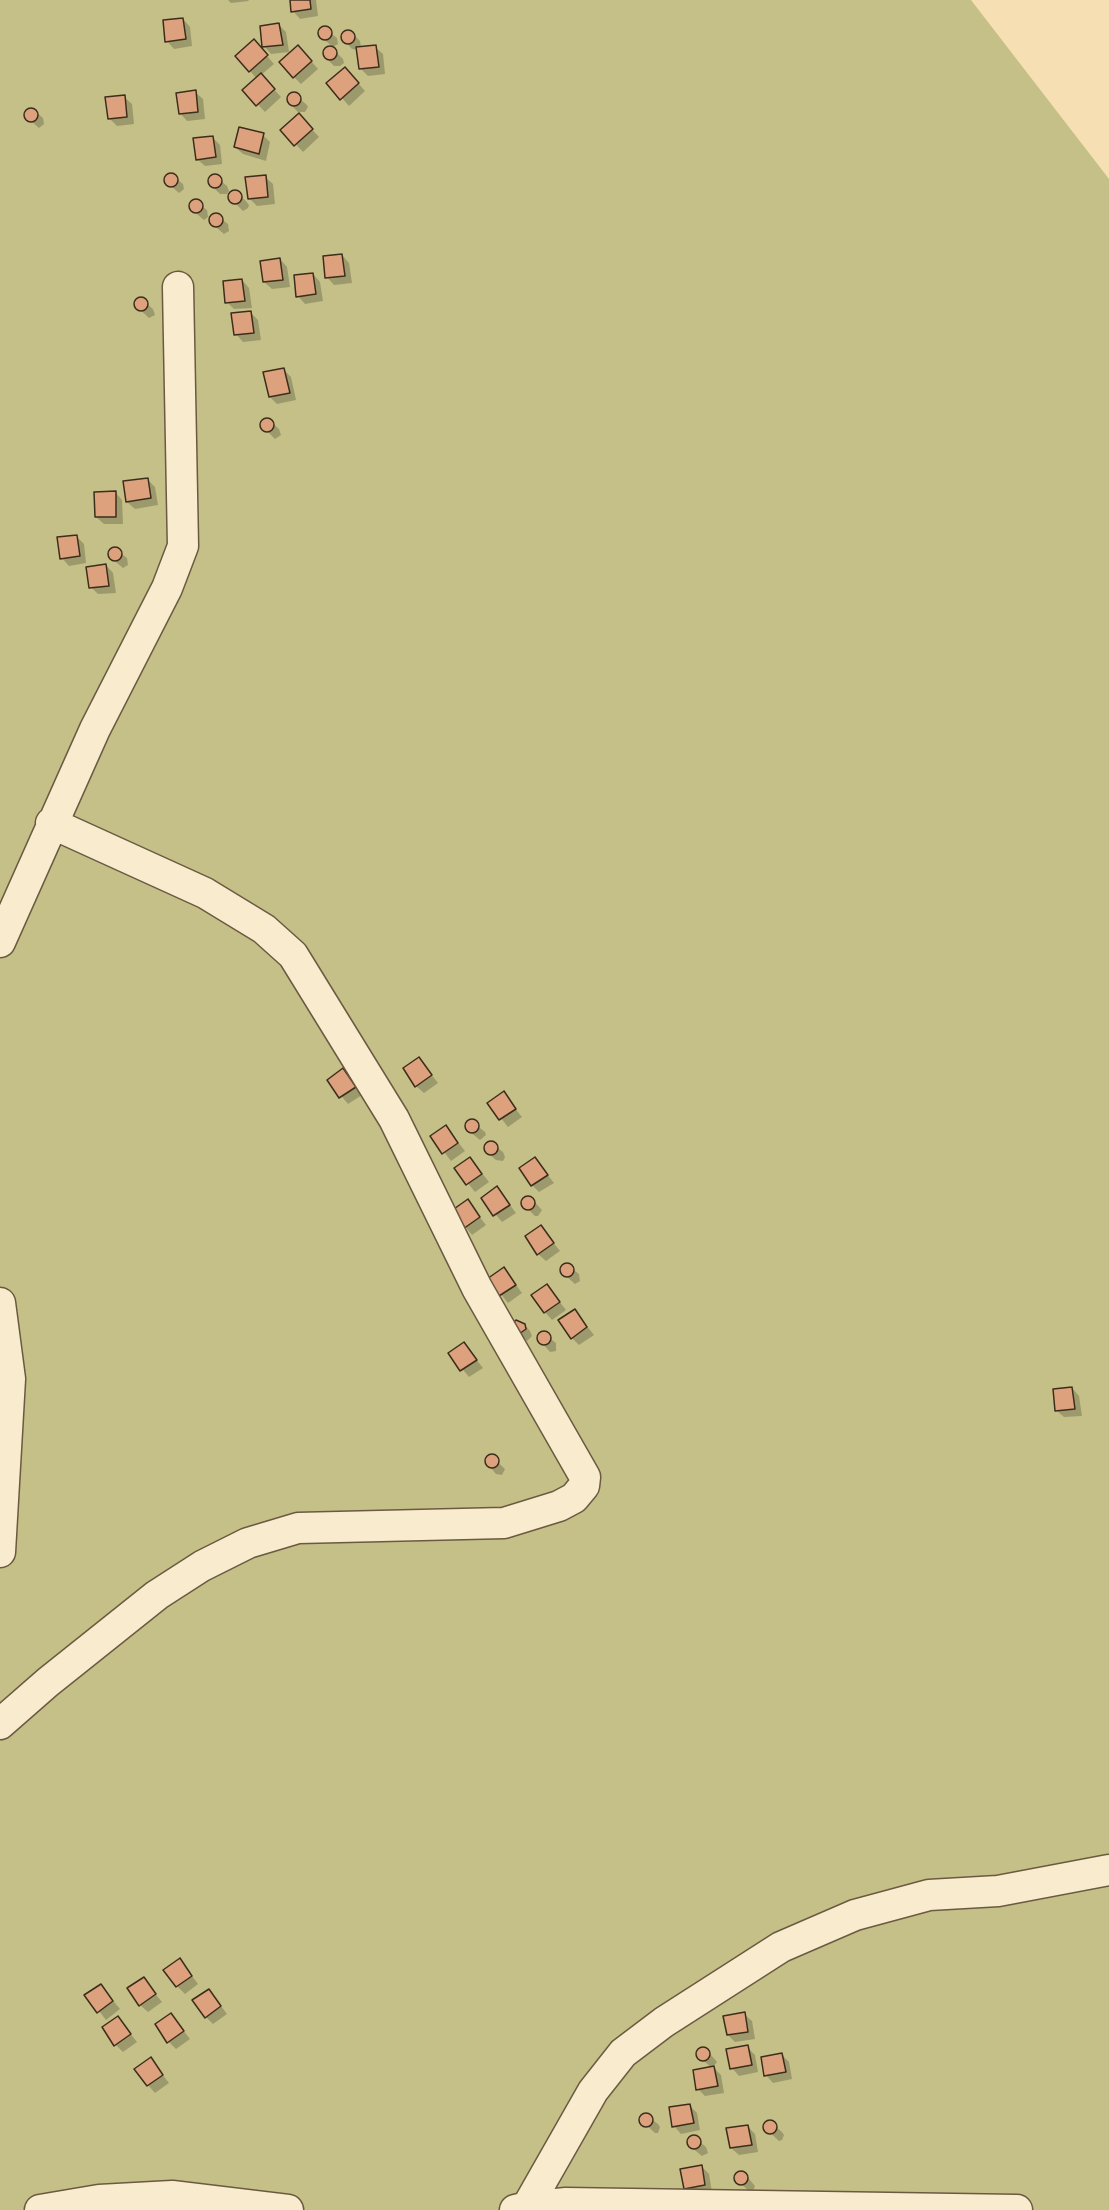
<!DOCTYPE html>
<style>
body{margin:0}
canvas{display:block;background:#f6e0b3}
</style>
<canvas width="1109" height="2210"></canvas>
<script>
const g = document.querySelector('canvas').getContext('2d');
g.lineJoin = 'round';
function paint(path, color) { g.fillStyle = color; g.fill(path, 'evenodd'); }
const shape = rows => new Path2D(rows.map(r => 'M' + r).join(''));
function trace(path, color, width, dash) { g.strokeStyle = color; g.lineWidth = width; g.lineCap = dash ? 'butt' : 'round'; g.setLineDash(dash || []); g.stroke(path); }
paint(shape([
 [0,0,971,0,1109,179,1109,2210,0,2210]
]), '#c4c087');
paint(shape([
 [228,0,248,0,249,1,231,3],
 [291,0,316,0,318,16,300,19,293,11],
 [183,19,190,27,192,46,174,49,167,41],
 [279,25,286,32,289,52,271,54,264,46],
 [324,28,337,38,338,44,333,47,320,36,319,32],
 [348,32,352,33,360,41,361,48,375,47,383,54,385,74,368,76,360,68,358,50,352,49,342,38,343,35],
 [328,48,333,49,343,59,344,63,340,66,334,66,326,58,325,51],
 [261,49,274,64,261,75,281,97,265,112,244,90,257,79,237,56],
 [305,54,318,69,301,84,294,77],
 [352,76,365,91,349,106,342,98],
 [195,92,203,99,205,119,187,121,180,113],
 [293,94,306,104,308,107,305,112,298,112,290,104,289,97],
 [124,97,132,104,134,124,117,126,109,118],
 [31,109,35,111,43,118,44,124,39,128,25,116,26,112],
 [306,123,319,137,303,152,282,130],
 [263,135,270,142,266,161,243,154,235,147],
 [212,137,220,145,222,164,205,166,197,159],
 [170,174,183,184,184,189,179,193,165,181,166,177],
 [215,176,227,186,229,191,227,194,220,194,212,186,210,179],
 [265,177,273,184,275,204,257,206,250,199],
 [234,192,245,200,249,205,248,208,243,211,230,198,230,195],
 [195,201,207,210,208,217,204,220,191,209,190,205],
 [216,215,228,224,229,231,224,234,211,223,211,219],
 [342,255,349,263,352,283,334,285,327,277],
 [280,259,287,267,290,287,272,289,264,282],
 [313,274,320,282,323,301,305,304,298,296],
 [242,280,249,288,252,308,234,309,227,302],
 [141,299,153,309,155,315,149,318,137,307,136,303],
 [251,313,258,320,261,340,243,342,236,334],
 [284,370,291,377,296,400,277,404,270,397],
 [267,420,271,422,279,429,281,435,275,439,262,426,262,423],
 [147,479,155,487,158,505,135,509,127,502],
 [115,492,122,500,123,524,104,524,96,517],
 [77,537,84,544,86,563,69,566,62,558],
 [115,549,127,558,128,565,123,568,110,557,110,553],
 [106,565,113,573,116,593,98,594,91,587],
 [419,1059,438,1083,424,1093,416,1086],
 [343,1070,362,1095,348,1104,329,1081],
 [503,1093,522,1117,508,1127,489,1103],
 [471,1121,485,1132,486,1135,480,1140,469,1131,467,1126],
 [446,1127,465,1151,451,1161,432,1136],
 [491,1143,503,1152,505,1157,503,1161,496,1160,488,1153,486,1145],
 [470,1158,489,1182,475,1192,456,1168],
 [535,1159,554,1183,539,1192,532,1185],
 [497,1188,516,1213,502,1222,483,1199],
 [526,1198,531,1198,542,1210,538,1216,535,1216,524,1205,523,1202],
 [467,1201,486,1225,472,1235,453,1211],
 [541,1227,560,1251,546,1261,538,1254],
 [567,1265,579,1274,580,1281,575,1284,564,1274,562,1269],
 [504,1269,522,1293,508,1303,489,1279],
 [547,1286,566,1310,552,1320,545,1312],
 [575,1311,594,1335,579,1345,572,1338],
 [523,1323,530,1331,532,1336,527,1341,515,1331],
 [543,1333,556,1343,556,1351,550,1352,543,1344,539,1337],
 [464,1344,483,1368,469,1377,450,1354],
 [1072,1388,1079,1396,1082,1416,1064,1417,1056,1410],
 [491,1456,505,1469,502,1475,496,1474,486,1462,487,1459],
 [180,1960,198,1984,185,1994,177,1986],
 [143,1979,162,2002,148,2012,140,2005],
 [101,1986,120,2009,106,2020,87,1995],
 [209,1990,227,2014,213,2024,206,2017],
 [744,2014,752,2021,755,2039,735,2042,728,2035],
 [171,2015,190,2039,176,2049,169,2042],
 [118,2018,137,2042,123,2052,116,2045],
 [747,2047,755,2055,758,2072,739,2076,732,2068],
 [703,2049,706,2049,717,2062,713,2067,721,2075,724,2093,705,2096,698,2089,712,2068,699,2057,698,2053],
 [781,2054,789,2062,792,2079,773,2083,766,2075],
 [150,2059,169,2083,155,2093,148,2085],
 [689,2105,697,2113,700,2130,681,2134,674,2126],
 [646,2115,658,2124,660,2127,658,2133,655,2133,641,2120,641,2117],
 [770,2122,782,2132,784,2135,782,2140,779,2141,765,2128,765,2125],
 [748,2127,755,2134,758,2152,739,2155,731,2148],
 [694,2137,706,2147,708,2153,702,2156,691,2147,689,2141],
 [701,2166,709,2174,712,2192,693,2195,685,2188],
 [741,2173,744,2173,755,2186,753,2191,750,2192,736,2179,736,2176]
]), '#0003');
const building = shape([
 [290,0,310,0,311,9,291,12,290,0],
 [183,18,186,39,165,42,163,20,183,18],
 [279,23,283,45,262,47,260,26,279,23],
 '318 33a7 7 0 1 1 14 0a7 7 0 1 1-14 0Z',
 '341 37a7 7 0 1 1 14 0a7 7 0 1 1-14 0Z',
 [254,39,268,55,249,72,235,56,254,39],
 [298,45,312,61,293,78,279,62,298,45],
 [376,45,379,67,359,69,356,47,376,45],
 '323 53a7 7 0 1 1 14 0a7 7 0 1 1-14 0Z',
 [345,67,359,83,340,100,326,83,345,67],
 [261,73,275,89,256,106,242,90,261,73],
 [196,90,198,112,179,114,176,93,196,90],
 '287 99a7 7 0 1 1 14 0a7 7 0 1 1-14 0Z',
 [125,95,127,117,108,119,105,97,125,95],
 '24 115a7 7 0 1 1 14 0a7 7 0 1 1-14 0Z',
 [299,113,313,129,294,146,280,130,299,113],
 [239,127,264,133,259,154,234,147,239,127],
 [213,136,216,157,196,160,193,138,213,136],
 '164 180a7 7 0 1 1 14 0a7 7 0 1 1-14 0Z',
 '208 181a7 7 0 1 1 14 0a7 7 0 1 1-14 0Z',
 [266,175,268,197,248,199,245,177,266,175],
 '228 197a7 7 0 1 1 14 0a7 7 0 1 1-14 0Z',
 '189 206a7 7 0 1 1 14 0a7 7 0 1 1-14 0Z',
 '209 220a7 7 0 1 1 14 0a7 7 0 1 1-14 0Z',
 [342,254,345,276,325,278,323,256,342,254],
 [280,258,283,280,263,282,260,261,280,258],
 [313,273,316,294,296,297,294,275,313,273],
 [242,279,245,301,225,303,223,281,242,279],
 '134 304a7 7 0 1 1 14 0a7 7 0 1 1-14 0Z',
 [251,311,254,333,234,335,231,313,251,311],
 [284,368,290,393,269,397,263,372,284,368],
 '260 425a7 7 0 1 1 14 0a7 7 0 1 1-14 0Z',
 [148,478,151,498,126,502,123,481,148,478],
 [116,491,116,517,95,517,94,492,116,491],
 [77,535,80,556,60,559,57,537,77,535],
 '108 554a7 7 0 1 1 14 0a7 7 0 1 1-14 0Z',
 [106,564,109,586,89,588,86,567,106,564],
 [419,1057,432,1075,415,1087,403,1068,419,1057],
 [343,1068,356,1087,339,1098,327,1080,343,1068],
 [504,1091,516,1109,499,1120,487,1103,504,1091],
 '465 1126a7 7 0 1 1 14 0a7 7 0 1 1-14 0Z',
 [446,1125,458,1143,442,1154,430,1136,446,1125],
 '484 1148a7 7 0 1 1 14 0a7 7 0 1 1-14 0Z',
 [470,1157,482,1174,466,1185,454,1168,470,1157],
 [535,1157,548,1175,531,1186,519,1168,535,1157],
 [497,1186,510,1205,493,1216,481,1198,497,1186],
 '521 1203a7 7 0 1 1 14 0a7 7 0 1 1-14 0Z',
 [468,1199,480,1217,463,1229,451,1211,468,1199],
 [541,1225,554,1243,537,1255,525,1236,541,1225],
 '560 1270a7 7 0 1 1 14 0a7 7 0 1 1-14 0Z',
 [504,1267,516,1285,499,1296,487,1279,504,1267],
 [547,1284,560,1302,544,1313,531,1295,547,1284],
 [575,1309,587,1327,571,1339,558,1320,575,1309],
 [516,1320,525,1324,526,1329,519,1334,512,1324,516,1320],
 '537 1338a7 7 0 1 1 14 0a7 7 0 1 1-14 0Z',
 [464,1342,477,1360,460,1371,448,1353,464,1342],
 [1072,1387,1075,1409,1055,1411,1053,1389,1072,1387],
 '485 1461a7 7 0 1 1 14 0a7 7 0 1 1-14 0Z',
 [180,1958,192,1976,176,1987,163,1970,180,1958],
 [144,1977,156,1994,139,2006,127,1988,144,1977],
 [101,1984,113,2001,97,2013,84,1995,101,1984],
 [209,1989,221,2006,205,2018,192,2000,209,1989],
 [745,2012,748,2032,727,2035,723,2016,745,2012],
 [171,2013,184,2031,167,2043,155,2024,171,2013],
 [118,2016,131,2034,114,2046,102,2027,118,2016],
 [748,2045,752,2065,730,2069,726,2049,748,2045],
 '696 2054a7 7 0 1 1 14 0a7 7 0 1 1-14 0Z',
 [782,2053,786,2072,764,2076,761,2057,782,2053],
 [151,2057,163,2075,147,2086,134,2069,151,2057],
 [714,2066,718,2086,696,2090,693,2070,714,2066],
 [690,2104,694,2123,672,2127,669,2107,690,2104],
 '639 2120a7 7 0 1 1 14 0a7 7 0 1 1-14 0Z',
 '763 2127a7 7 0 1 1 14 0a7 7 0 1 1-14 0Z',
 [748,2125,752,2145,730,2148,726,2128,748,2125],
 '687 2142a7 7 0 1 1 14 0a7 7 0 1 1-14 0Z',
 [702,2165,705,2185,684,2189,680,2169,702,2165],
 '734 2178a7 7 0 1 1 14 0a7 7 0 1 1-14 0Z'
]);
paint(building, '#dda17e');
trace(building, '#3d2e1c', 1.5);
const street = shape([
 [0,942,95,729,167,588,183,546,178,287],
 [0,1303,10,1379,0,1552],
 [0,1724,48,1682,157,1595,202,1566,248,1543,298,1528,504,1523,559,1506,574,1498,584,1486,585,1477,477,1288,394,1119,293,955,264,929,205,893,51,823],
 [527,2207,593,2091,623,2053,664,2022,781,1947,855,1915,929,1895,998,1891,1109,1870],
 [40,2210,99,2200,172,2196,288,2210],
 [515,2210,527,2207,566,2203,1017,2210]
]);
trace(street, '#6b5a42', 33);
trace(street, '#f9ebce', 30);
</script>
